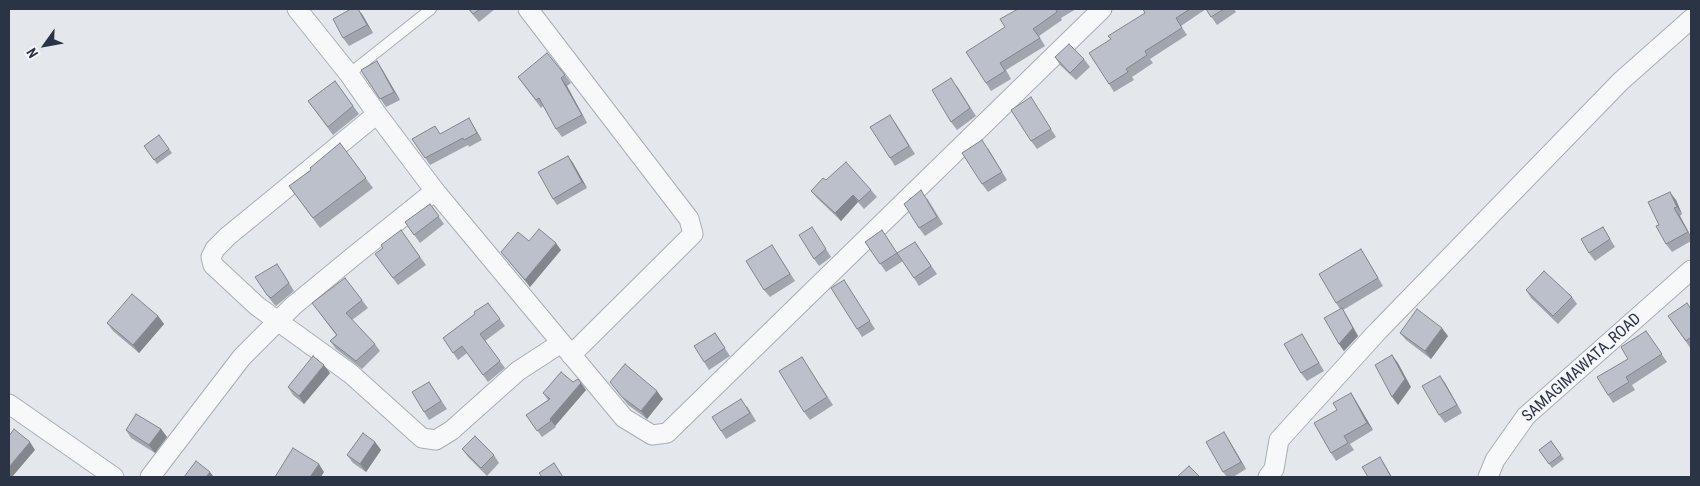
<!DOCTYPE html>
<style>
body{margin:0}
#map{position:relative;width:1700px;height:486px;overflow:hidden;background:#e4e7ec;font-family:"Roboto Condensed",sans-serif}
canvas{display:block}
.frame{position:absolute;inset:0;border:10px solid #2b3445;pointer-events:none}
.north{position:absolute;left:20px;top:20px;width:50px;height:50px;-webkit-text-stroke:4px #f4f6f9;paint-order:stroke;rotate:238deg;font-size:14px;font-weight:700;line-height:20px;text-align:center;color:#2b3445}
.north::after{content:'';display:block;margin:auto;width:18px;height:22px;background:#2b3445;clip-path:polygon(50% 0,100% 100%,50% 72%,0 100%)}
</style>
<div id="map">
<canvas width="1700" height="486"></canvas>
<div class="frame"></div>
<div class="north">N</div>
</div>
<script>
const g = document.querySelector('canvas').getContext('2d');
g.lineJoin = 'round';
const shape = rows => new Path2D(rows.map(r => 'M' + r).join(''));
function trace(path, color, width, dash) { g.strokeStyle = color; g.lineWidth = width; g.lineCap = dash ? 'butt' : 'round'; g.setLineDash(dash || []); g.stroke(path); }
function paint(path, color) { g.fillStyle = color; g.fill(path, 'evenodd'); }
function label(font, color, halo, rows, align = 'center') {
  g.font = font + ' "Roboto Condensed",sans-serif'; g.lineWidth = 4; g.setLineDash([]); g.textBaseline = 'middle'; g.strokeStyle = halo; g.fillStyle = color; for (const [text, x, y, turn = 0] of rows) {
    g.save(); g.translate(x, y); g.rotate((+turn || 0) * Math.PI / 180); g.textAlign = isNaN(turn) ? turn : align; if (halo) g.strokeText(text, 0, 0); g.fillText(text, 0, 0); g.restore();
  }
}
const lane = shape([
 [349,74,431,9]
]);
const street = shape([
 [297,9,349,74,377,114,435,191,624,418,652,435,667,433,1102,9],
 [528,9,689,219,693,234,571,355],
 [377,114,228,236,215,249,211,257,213,265,257,306,351,374,422,438,436,440,452,430,518,371,561,343],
 [9,404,114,477],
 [150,477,242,357,293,306,355,255,435,191],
 [1268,477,1274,469,1279,440,1377,332,1621,81,1691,19],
 [1488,477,1495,460,1526,416,1691,270]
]);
trace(lane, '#a9aeb7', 12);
trace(street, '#a9aeb7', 21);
trace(lane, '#f7f8fa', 10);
trace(street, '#f7f8fa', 19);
paint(shape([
 [468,9,495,9,479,22],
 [1018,9,1076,9,1061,18,1062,20,1039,36,1045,46,1006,70,1011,79,991,91,986,83],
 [1143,9,1234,9,1236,12,1217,25,1206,9,1181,26,1187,35,1150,59,1153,63,1132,77,1134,80,1114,92,1109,84,1111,39,1145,13],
 [362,14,373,33,349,46,343,38],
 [1055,57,1084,59,1090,67,1076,80,1060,65],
 [382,69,400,100,386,107,361,70],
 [565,75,571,83,567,86,587,123,562,137,556,129,543,106,541,108,518,77],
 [335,81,359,114,333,135,308,101],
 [957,86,976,116,957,130,951,122],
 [1031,97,1056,137,1037,149,1031,141],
 [895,122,915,154,895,166,890,158],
 [473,125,482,140,469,147,468,145,430,165,412,139,440,134],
 [159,135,172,153,157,164,144,146],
 [340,143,373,188,320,228,289,186,311,170],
 [988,148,1007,180,988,192,982,184],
 [568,156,573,163,587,188,557,205,553,199],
 [826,180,871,190,877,197,864,209,858,202,841,221,817,198,811,191],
 [927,198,943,224,925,236,919,228],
 [1676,200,1682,214,1680,216,1691,236,1691,241,1672,252,1666,244,1659,225],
 [430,204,444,224,420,243,405,222],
 [1603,227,1615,247,1595,261,1589,253],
 [401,230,426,265,398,285,375,254,383,248],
 [817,235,831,257,819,266,814,259],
 [529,241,561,250,530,287,501,252],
 [865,242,898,253,915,242,937,274,919,286,903,261,886,272],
 [772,245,795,281,770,297,764,290],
 [1366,257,1383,286,1343,310,1358,336,1344,351,1339,344,1340,309,1336,303],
 [282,271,294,291,276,306,273,303,267,295],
 [844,280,875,329,862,337,857,329],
 [1526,290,1572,297,1577,304,1558,324,1531,298],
 [362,300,368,308,352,320,375,344,380,351,362,369,336,349,330,341,336,335,318,311],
 [488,303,505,326,485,341,505,368,488,382,467,353,458,360,443,338,475,314],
 [1691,309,1691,349,1668,316],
 [158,316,164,324,139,353,113,331,107,323],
 [1646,331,1667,362,1632,385,1635,390,1613,403,1608,395,1628,359],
 [715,333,730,356,709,370,704,362],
 [1400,333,1448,336,1431,359,1406,340],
 [1302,334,1307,342,1324,371,1307,381,1301,373],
 [802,357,833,405,810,420,804,412],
 [330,373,304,404,293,395,288,387],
 [1440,376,1445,383,1462,413,1445,423,1439,415],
 [429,382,447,409,429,420,424,412],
 [573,382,581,383,586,390,555,426,556,427,542,437,526,415,548,400,543,393],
 [610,382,663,399,647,419,628,405],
 [1351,393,1356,401,1373,430,1350,444,1354,450,1336,461,1331,453,1337,410],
 [747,406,756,421,726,439,721,431],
 [161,429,167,437,155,453,131,438,126,430],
 [1224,432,1229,440,1246,469,1233,477,1227,477,1223,472],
 [1551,441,1564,459,1552,468,1539,450],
 [375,442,381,450,366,472,353,463,347,455],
 [462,449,494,455,499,463,487,476,468,457]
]), '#a1a5ae');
paint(shape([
 [358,9,362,14,373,33,367,25],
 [377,61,382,69,400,100,394,92],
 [561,78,567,86,587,123,582,115],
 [469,118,473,125,482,140,477,133],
 [568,156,573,163,587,188,582,182],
 [1670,192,1676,200,1682,214,1677,207],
 [853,195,858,202,841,221,835,213],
 [1674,208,1680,216,1691,237,1688,232],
 [556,243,561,250,530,287,525,280],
 [1342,308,1347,316,1358,336,1344,351,1339,344],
 [158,316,164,324,139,353,133,345],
 [1442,328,1448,336,1431,359,1425,351],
 [1392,355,1398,363,1411,387,1398,405,1392,397],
 [324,365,330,373,304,404,299,396],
 [1440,376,1445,383,1462,413,1457,405],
 [581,383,586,390,555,426,550,419],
 [657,391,663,399,647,419,641,411],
 [1351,393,1356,401,1373,430,1367,423],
 [161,429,167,437,155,453,149,445],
 [1224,432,1229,440,1246,469,1241,462],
 [30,442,35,450,12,477,9,477,9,467],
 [375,442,381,450,366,472,360,464],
 [1380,457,1385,465,1392,477,1391,477],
 [319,464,324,472,321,477,310,477],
 [210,472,214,477,206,477]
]), '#83868d');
const building = shape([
 [351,9,358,9,367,25,343,38,333,19,351,9],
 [469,9,480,9,473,14,469,9],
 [1018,9,1058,9,1056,10,1057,12,1033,29,1040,38,1000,63,1005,71,986,83,966,52,1005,27,1000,19,1018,9],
 [1143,9,1190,9,1176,18,1182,28,1145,51,1147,55,1126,69,1128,72,1109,84,1089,53,1111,39,1108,36,1145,13,1143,9],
 [1206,9,1224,9,1211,17,1206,9],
 [1069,44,1084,59,1070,73,1055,57,1069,44],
 [547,53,565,75,561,78,582,115,556,129,539,98,536,100,518,77,547,53],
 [377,61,394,92,380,99,361,70,377,61],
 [951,78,970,108,951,122,932,90,951,78],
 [335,81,353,106,328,127,308,101,335,81],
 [1031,97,1051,129,1031,141,1011,110,1031,97],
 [890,115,909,146,890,158,870,127,890,115],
 [469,118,477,133,464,140,463,138,425,158,412,139,435,126,440,134,469,118],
 [159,135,169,149,154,160,144,146,159,135],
 [982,140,1002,172,982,184,962,153,982,140],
 [340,143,366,178,313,218,289,186,311,170,310,168,340,143],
 [568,156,582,182,553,199,538,172,568,156],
 [846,162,871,190,859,201,853,195,835,213,811,191,823,178,826,180,846,162],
 [921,190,937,217,919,228,904,204,921,190],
 [1670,192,1677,207,1674,208,1688,232,1666,244,1656,226,1659,225,1648,202,1670,192],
 [430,204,439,216,414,235,405,222,430,204],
 [812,227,826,249,814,259,799,235,812,227],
 [1603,227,1610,239,1589,253,1581,239,1603,227],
 [539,229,556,243,525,280,501,252,518,232,529,241,539,229],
 [401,230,420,257,393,278,375,254,383,248,381,245,401,230],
 [882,230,897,253,880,264,865,242,882,230],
 [915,242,931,266,914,278,897,253,915,242],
 [772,245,790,274,764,290,746,261,772,245],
 [1361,249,1378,278,1336,303,1319,274,1361,249],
 [277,264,289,283,271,298,267,295,255,277,277,264],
 [1544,271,1572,297,1553,316,1526,290,1544,271],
 [345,278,362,300,346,313,375,344,356,361,330,341,337,335,312,303,345,278],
 [844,280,870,321,857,329,831,288,844,280],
 [132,294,158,316,133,345,107,323,132,294],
 [488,303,500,319,480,334,500,361,483,375,462,346,453,353,443,338,475,314,474,312,488,303],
 [1687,303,1691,309,1691,337,1686,341,1668,316,1687,303],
 [1342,308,1353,328,1339,344,1324,318,1342,308],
 [1417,309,1442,328,1425,351,1400,333,1417,309],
 [1646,331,1662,354,1626,377,1629,382,1608,395,1597,377,1628,359,1621,347,1646,331],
 [715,333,725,348,704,362,694,346,715,333],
 [1302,334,1319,363,1301,373,1284,344,1302,334],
 [1392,355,1405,379,1392,397,1375,365,1392,355],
 [313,356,324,365,299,396,288,387,313,356],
 [802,357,827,397,804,412,779,371,802,357],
 [625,364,657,391,641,411,622,397,610,382,625,364],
 [561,372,573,382,578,379,581,383,550,419,551,421,537,431,526,415,550,399,543,393,561,372],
 [1440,376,1457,405,1439,415,1422,386,1440,376],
 [429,382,441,401,424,412,412,392,429,382],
 [1351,393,1367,423,1344,436,1348,443,1331,453,1314,423,1337,410,1333,403,1351,393],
 [741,399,750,413,721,431,712,417,741,399],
 [136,414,161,429,149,445,126,430,136,414],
 [14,429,30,442,9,467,9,436,14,429],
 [1224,432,1241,462,1223,472,1206,442,1224,432],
 [363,433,375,442,360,464,347,455,363,433],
 [475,436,494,455,481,468,462,449,475,436],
 [1551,441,1561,455,1549,464,1539,450,1551,441],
 [293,448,319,464,310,477,275,477,293,448],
 [1380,457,1391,477,1368,477,1362,467,1380,457],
 [196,461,210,472,206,477,184,477,196,461],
 [554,463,563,477,542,477,539,473,554,463],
 [1189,466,1200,477,1177,477,1189,466]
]);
paint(building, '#bbc0ca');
trace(building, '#83868d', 1);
label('16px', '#2b3445', '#f4f6f9', [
 ["SAMAGIMAWATA_ROAD",1582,368,-42]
]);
</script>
